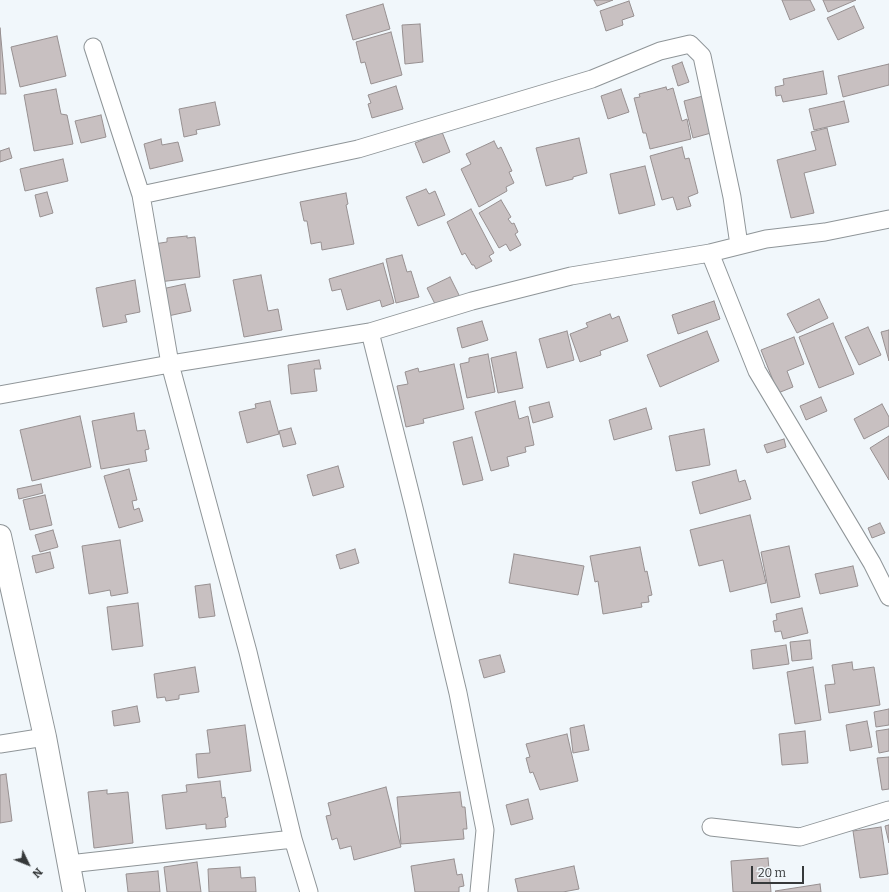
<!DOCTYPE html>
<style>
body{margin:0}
#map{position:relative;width:889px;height:892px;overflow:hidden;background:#f1f7fb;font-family:Bitter,serif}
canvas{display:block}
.north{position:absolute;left:8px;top:844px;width:40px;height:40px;-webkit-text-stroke:3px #f1f7fb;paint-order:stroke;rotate:133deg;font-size:11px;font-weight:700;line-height:16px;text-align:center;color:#36393a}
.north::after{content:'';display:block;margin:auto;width:14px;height:18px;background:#36393a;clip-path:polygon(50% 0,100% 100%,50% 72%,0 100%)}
.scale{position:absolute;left:751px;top:866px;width:53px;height:18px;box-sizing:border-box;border:2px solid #36393a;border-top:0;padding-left:5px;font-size:12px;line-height:14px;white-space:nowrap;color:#36393a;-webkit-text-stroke:3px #f1f7fb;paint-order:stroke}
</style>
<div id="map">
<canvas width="889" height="892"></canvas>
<div class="north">N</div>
<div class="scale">20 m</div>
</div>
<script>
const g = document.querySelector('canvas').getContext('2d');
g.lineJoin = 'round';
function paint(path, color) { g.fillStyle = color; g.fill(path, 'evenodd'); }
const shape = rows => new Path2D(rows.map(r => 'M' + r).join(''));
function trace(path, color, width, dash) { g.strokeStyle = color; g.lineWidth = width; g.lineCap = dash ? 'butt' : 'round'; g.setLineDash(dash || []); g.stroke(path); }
const building = shape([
 [594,0,613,0,597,6,594,0],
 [782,0,810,0,815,10,790,20,782,0],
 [823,0,856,0,828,12,823,0],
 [629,1,634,16,622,20,623,25,606,31,600,11,629,1],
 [383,4,390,29,353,40,346,15,383,4],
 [854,6,864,28,838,40,827,18,854,6],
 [420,24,423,62,405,64,402,25,420,24],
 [0,28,6,94,0,94,0,28],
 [391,32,402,75,371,84,365,62,361,63,356,42,391,32],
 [57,36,66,76,20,87,11,47,57,36],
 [682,62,689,82,678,86,672,66,682,62],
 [889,64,889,85,843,97,838,76,889,64],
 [823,71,827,94,783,102,781,95,776,96,775,87,784,85,783,79,823,71],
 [396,86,403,109,372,118,368,104,371,103,368,95,396,86],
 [666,87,667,90,673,88,682,121,687,119,691,139,650,149,646,133,643,133,634,98,640,97,639,94,666,87],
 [56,89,61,114,67,115,73,144,34,151,24,95,56,89],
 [621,89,629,112,608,119,601,96,621,89],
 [703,96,711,133,693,138,684,101,703,96],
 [844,101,849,122,814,130,809,109,844,101],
 [215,102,220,125,196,130,197,134,184,137,179,109,215,102],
 [101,115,106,137,81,143,75,121,101,115],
 [827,128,836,165,804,173,814,213,791,218,777,160,816,150,811,132,827,128],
 [442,132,450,152,423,163,415,143,442,132],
 [579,138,587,173,573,177,573,179,546,186,536,148,579,138],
 [161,139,162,145,178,142,183,161,150,169,144,144,161,139],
 [494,141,498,149,501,147,512,171,509,172,514,183,506,187,507,191,479,207,461,169,471,164,466,154,494,141],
 [682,147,685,159,689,158,698,193,688,197,691,206,677,210,673,197,662,200,650,156,682,147],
 [9,148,12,158,0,162,0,151,9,148],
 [63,159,68,181,25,191,20,169,63,159],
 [645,166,655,205,619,214,610,174,645,166],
 [426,189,429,194,435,191,445,215,418,226,406,197,426,189],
 [47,192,53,213,40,217,35,195,47,192],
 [346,193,348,204,346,205,354,244,322,250,321,242,311,244,307,221,304,221,300,202,346,193],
 [501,200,511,217,508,219,512,224,514,223,518,232,515,234,521,245,510,251,506,244,499,248,479,213,501,200],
 [471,209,494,253,489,256,492,261,476,269,474,265,472,265,465,253,462,255,447,222,471,209],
 [187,236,187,238,195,237,200,277,159,282,154,244,167,242,167,238,187,236],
 [402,255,407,272,411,271,419,297,396,303,386,259,402,255],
 [383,263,394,303,382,307,380,300,347,310,341,289,332,291,329,279,383,263],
 [261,275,268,311,278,309,282,330,244,337,233,280,261,275],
 [450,277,460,297,437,308,427,288,450,277],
 [135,280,140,312,125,315,127,322,103,327,96,288,135,280],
 [185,284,191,311,168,316,162,289,185,284],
 [819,299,828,318,797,333,787,314,819,299],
 [714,301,720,319,678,334,672,315,714,301],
 [610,314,612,319,619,316,628,341,600,351,601,355,580,362,570,334,588,327,586,323,610,314],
 [482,321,488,340,462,348,457,328,482,321],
 [833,323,854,374,819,388,799,337,833,323],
 [868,327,881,355,859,365,845,337,868,327],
 [889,330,889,361,881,332,889,330],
 [567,331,574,360,547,368,539,339,567,331],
 [707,331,719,361,660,387,647,355,707,331],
 [794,337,804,364,787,371,793,387,778,393,761,350,794,337],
 [516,352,523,388,498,393,491,358,516,352],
 [488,354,495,392,467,398,460,364,469,362,469,358,488,354],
 [319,360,321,369,314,369,317,391,291,394,288,365,319,360],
 [454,364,464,409,423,419,424,423,406,427,397,386,408,384,405,372,418,368,419,372,454,364],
 [821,397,827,411,806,420,800,406,821,397],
 [270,401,279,434,247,443,239,412,256,408,255,404,270,401],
 [515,401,519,419,528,416,534,445,525,447,526,452,507,457,509,466,491,471,475,412,515,401],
 [549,402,553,417,533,423,529,407,549,402],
 [882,404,889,417,889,426,864,439,854,419,882,404],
 [646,408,652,429,614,440,609,420,646,408],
 [134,413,137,431,145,430,149,449,145,450,147,461,101,469,92,421,134,413],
 [80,416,91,467,32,481,20,430,80,416],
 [291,428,296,444,283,447,279,431,291,428],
 [704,429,710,465,676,471,669,436,704,429],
 [889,436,889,480,870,448,889,436],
 [472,437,483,480,463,485,453,442,472,437],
 [784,439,786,447,767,453,764,445,784,439],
 [338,466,344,487,313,496,307,475,338,466],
 [129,469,137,500,132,501,134,510,139,508,143,521,119,528,104,476,129,469],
 [736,470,739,482,745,480,751,499,700,514,692,482,736,470],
 [41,484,43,493,19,499,17,489,41,484],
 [45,495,52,525,30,530,23,500,45,495],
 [750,515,766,583,730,592,723,560,699,566,690,530,750,515],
 [880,523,885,533,872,538,868,528,880,523],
 [53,530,58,547,40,552,35,535,53,530],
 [120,540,128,593,111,596,110,590,89,594,82,546,120,540],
 [789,546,800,597,771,603,761,552,789,546],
 [640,547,645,572,647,571,652,595,648,596,649,602,641,603,642,607,603,614,598,581,595,582,590,556,640,547],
 [355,549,359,563,340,569,336,555,355,549],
 [50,552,54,568,36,573,32,556,50,552],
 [514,554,584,566,578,595,509,583,514,554],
 [853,566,858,586,820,594,815,574,853,566],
 [210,584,215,616,199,618,195,586,210,584],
 [138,603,143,646,112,650,107,607,138,603],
 [802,608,808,633,783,639,781,631,775,632,773,621,777,620,776,614,802,608],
 [810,640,812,659,792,661,790,642,810,640],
 [786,645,789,664,753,669,751,650,786,645],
 [500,655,505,672,484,678,479,660,500,655],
 [852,662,853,670,874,667,880,705,829,713,825,685,835,684,832,665,852,662],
 [195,667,199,692,179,695,179,699,166,701,165,697,157,698,154,674,195,667],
 [813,667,821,720,795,724,787,672,813,667],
 [137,706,140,722,114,726,112,711,137,706],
 [889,709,889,725,876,727,874,712,889,709],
 [867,721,872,747,850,751,846,725,867,721],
 [245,725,251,771,198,778,196,754,210,753,207,730,245,725],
 [584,725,589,750,573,753,570,728,584,725],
 [889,729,889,751,879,753,876,731,889,729],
 [805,731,808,763,782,765,779,734,805,731],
 [567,734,578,781,540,790,533,772,530,773,526,758,530,757,526,744,567,734],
 [889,757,889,789,882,790,877,758,889,757],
 [6,774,12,821,0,823,0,775,6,774],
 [220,781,222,798,225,797,228,817,225,818,226,827,206,829,206,824,166,829,162,795,187,792,186,785,220,781],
 [386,787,401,847,354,860,351,846,340,849,337,838,332,840,326,816,331,815,328,803,386,787],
 [107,790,107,794,128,792,133,843,94,848,88,792,107,790],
 [460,792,462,807,465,807,467,829,463,829,464,839,401,844,397,797,460,792],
 [528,799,533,819,511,825,506,805,528,799],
 [889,825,889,843,885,826,889,825],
 [881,827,888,874,860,878,853,831,881,827],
 [768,858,771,892,733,892,731,861,768,858],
 [454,859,457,875,462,874,464,886,459,887,459,892,415,892,411,866,454,859],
 [197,862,201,892,167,892,164,867,197,862],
 [574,866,579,889,563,892,518,892,515,879,574,866],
 [240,867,241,878,255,877,256,892,209,892,208,869,240,867],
 [158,871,160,892,128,892,126,874,158,871],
 [820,884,821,892,776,892,775,891,820,884]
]);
paint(building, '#c8c0c1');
trace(building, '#979091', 1);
const minor = shape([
 [93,47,141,195,170,364,248,652,293,839,309,892],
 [141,195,358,149,592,79,660,51,690,44,702,56,732,197,739,245],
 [710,253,757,371,872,563,889,597],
 [370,332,414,508,458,693,485,830,479,892],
 [0,395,170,364,370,332,472,301,571,276,710,253,766,239,825,232,889,219],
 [0,744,45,737],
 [711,827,800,837,889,810],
 [69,864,293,839]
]);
const secondary = shape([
 [0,536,45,737,74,892]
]);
trace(minor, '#8f9598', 19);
trace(secondary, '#8f9598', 24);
trace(minor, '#fff', 17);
trace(secondary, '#fff', 22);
</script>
